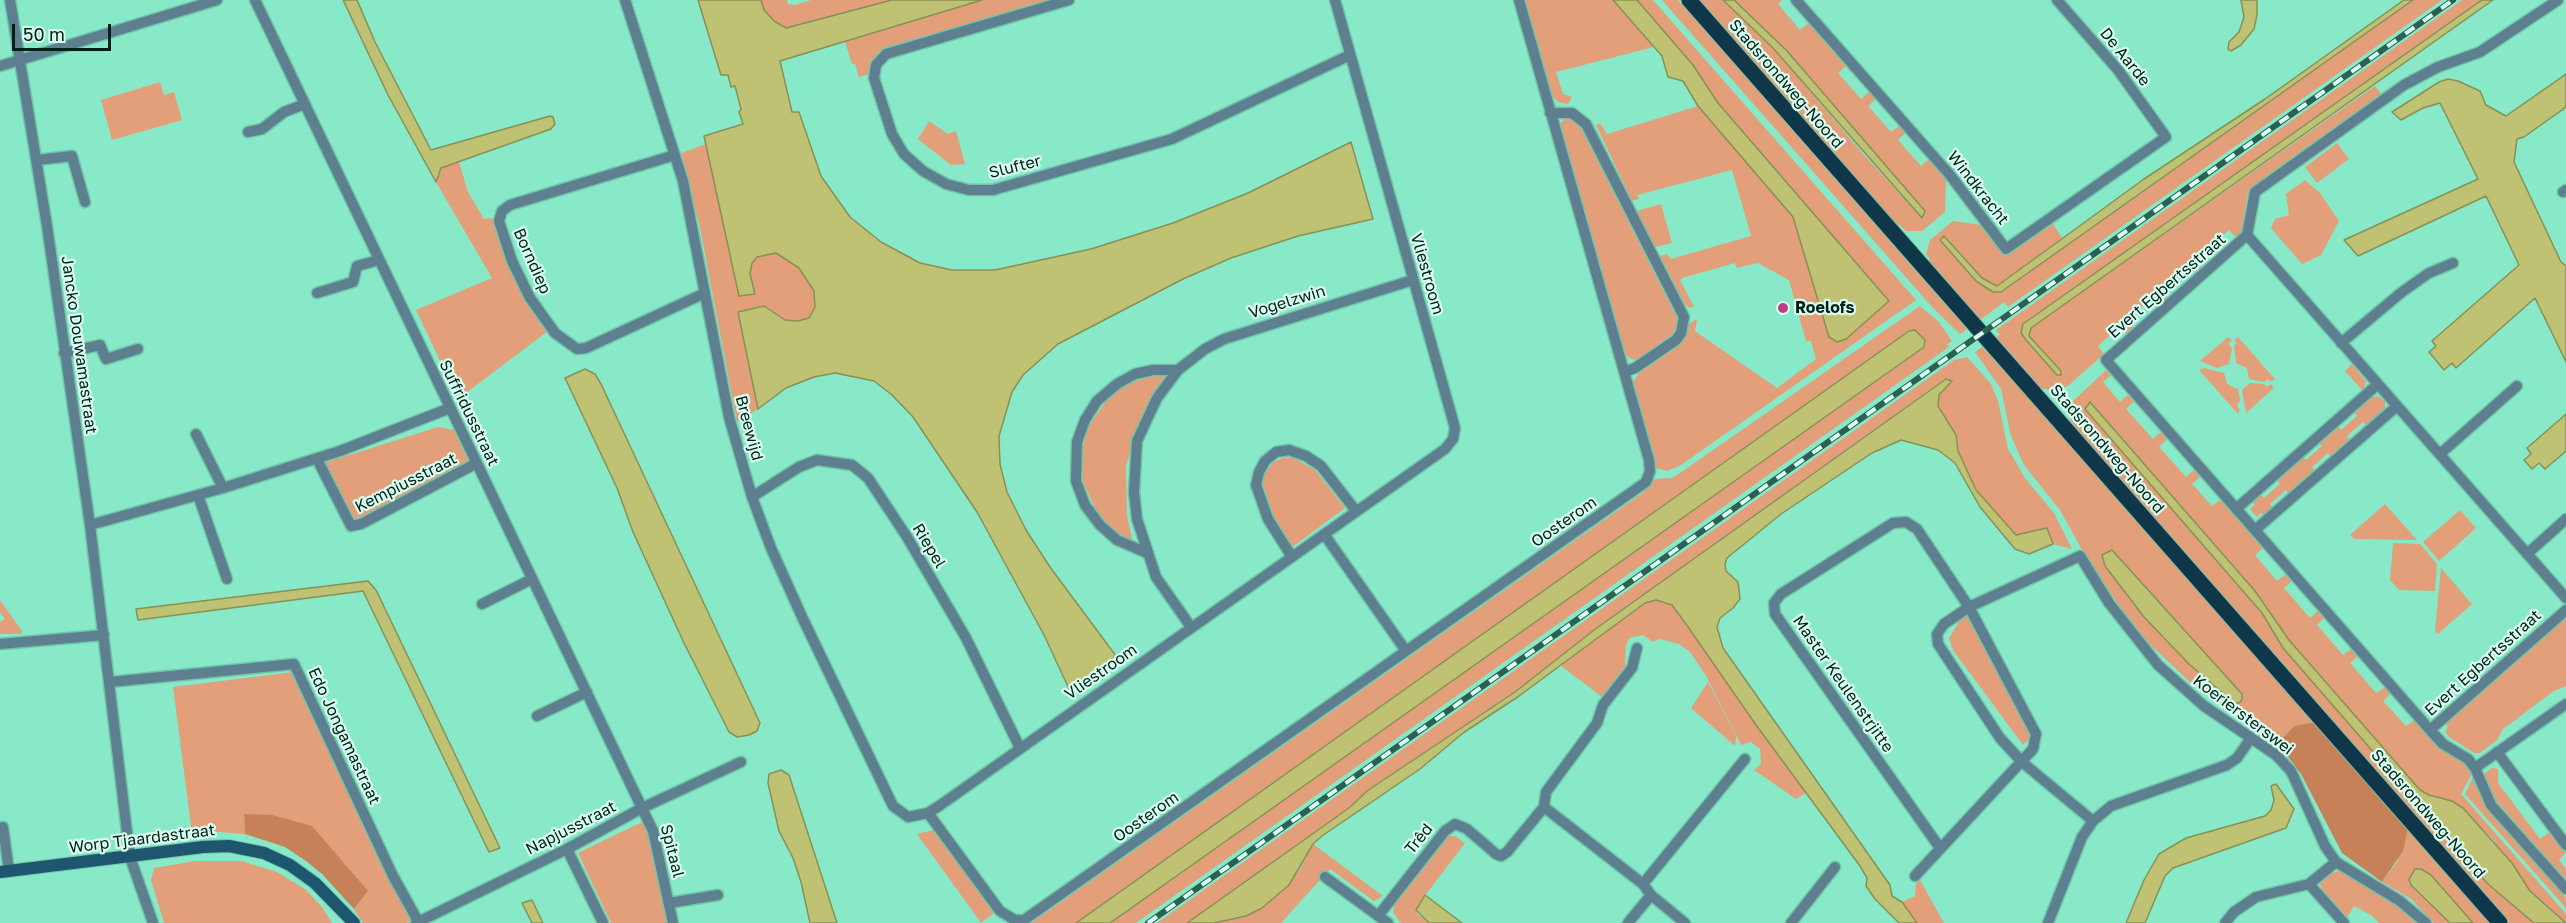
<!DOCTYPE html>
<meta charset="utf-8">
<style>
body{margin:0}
#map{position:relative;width:2566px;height:923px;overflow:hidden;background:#88e9c9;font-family:"Golos Text",sans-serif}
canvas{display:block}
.scale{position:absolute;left:12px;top:24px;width:99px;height:27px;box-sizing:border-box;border:3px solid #012017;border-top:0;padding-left:8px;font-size:18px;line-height:21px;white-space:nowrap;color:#012017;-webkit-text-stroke:4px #d9fdf0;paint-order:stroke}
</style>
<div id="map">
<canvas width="2566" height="923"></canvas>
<div class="scale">50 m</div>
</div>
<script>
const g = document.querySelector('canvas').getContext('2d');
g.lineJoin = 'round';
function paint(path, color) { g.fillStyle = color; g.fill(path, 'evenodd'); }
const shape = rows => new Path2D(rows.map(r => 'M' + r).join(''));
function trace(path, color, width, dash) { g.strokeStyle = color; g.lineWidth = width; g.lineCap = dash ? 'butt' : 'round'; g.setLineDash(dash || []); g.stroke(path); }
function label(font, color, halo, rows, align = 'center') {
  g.font = font + ' "Golos Text",sans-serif'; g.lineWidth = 4.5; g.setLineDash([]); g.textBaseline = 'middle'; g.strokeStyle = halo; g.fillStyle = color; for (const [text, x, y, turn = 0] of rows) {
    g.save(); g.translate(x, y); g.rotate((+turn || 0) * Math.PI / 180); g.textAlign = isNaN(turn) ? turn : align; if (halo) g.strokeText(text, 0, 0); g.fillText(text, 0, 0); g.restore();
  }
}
paint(shape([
 [761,0,787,0,788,4,795,5,811,0,892,0,786,28,774,21,764,10],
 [982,0,1047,0,878,52,870,74,859,77,855,64,852,64,845,42],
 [1525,0,1613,0,1654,47,1556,72,1563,94,1572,97,1568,104,1558,102,1552,96],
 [1637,0,1653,0,1916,300,1681,465,1667,471,1656,468,1633,382,1639,373,1681,344,1690,323,1697,319,1695,331,1777,388,1816,359,1811,341,1806,341,1789,280,1758,263,1737,268,1735,263,1682,278,1680,280,1694,307,1690,308,1684,304,1660,256,1667,254,1671,259,1751,236,1732,170,1637,195,1639,199,1632,201,1596,125,1600,123,1607,134,1698,106,1793,217,1846,339,1888,301,1718,103,1693,65],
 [1662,0,1678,0,1967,329,1960,334,1933,308],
 [1698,0,1723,0,1773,48,1864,155,1922,218,1925,211,1787,51,1734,0,1782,0,1778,4,1800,30,1809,23,1846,66,1838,73,1861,99,1869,92,1876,99,1868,106,1891,132,1899,126,1905,133,1898,140,1921,166,1929,159,1946,179,1945,212,1922,231,1906,231,1900,225,1897,226],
 [2413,0,2442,0,2008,307,2004,302,1980,320,1928,261,1930,259,1926,254,1930,240,1953,221,1981,225,2006,256,2053,224,2062,238,1997,286,1982,278,1945,236,1940,240,1975,281,2001,292],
 [2462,0,2482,0,2023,324,2026,340,2059,376,2061,371,2029,336,2031,328,2375,86,2381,94,2251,188,2247,196,2242,232,2236,237,2229,230,2195,260,2201,268,2196,273,2189,266,2162,290,2168,297,2160,304,2153,297,2127,320,2134,328,2126,334,2119,327,2098,346,2104,354,2069,385,2057,391,2040,388,1995,338,2000,335,1996,330],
 [160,82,164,95,174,92,182,120,112,140,101,100],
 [1565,118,1574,120,1581,128,1677,318,1677,327,1673,334,1638,360,1631,359,1625,354,1560,124],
 [929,121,948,134,956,131,965,164,951,165,918,139],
 [2337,143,2349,159,2317,183,2305,167],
 [706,144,739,296,754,294,750,274,752,263,757,256,776,253,799,268,814,291,815,307,809,318,798,321,785,320,764,306,738,312,758,409,737,422,699,223,679,154],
 [459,162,468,192,484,219,493,218,519,288,548,331,458,399,416,310,492,278,436,182,440,168],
 [2305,180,2320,193,2339,221,2321,255,2302,264,2271,228,2275,219,2289,215,2286,194],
 [1661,204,1672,243,1655,247,1637,211],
 [1920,306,1939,322,1952,341,1947,345,1949,347,1136,923,1110,923,1924,347,1925,340,1921,335,1915,330,1909,331,1076,923,1031,923,1644,492,1653,479,1672,478,1680,473],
 [2228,337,2232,340,2228,344,2232,348,2229,364,2217,368,2200,361],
 [2238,337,2275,379,2270,382,2268,379,2264,382,2249,379,2247,368,2236,363,2234,346,2237,343,2234,340],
 [1982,347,2051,420,2315,722,2294,726,2278,743,2194,686,2138,633,2087,559,2060,510,2024,465,2011,436,2001,389,1975,352],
 [2112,550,2241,694,2242,700,2189,664,2144,617,2105,566,2102,560],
 [1967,357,1991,384,1998,401,2008,449,2025,478,2054,513,2072,549,2053,544,2047,528,2016,535,1976,490,1958,451,1956,435,1938,406,1939,395,1945,389,1945,379,1594,630,1515,692,1367,791,1349,808,1187,923,1157,923,1954,360],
 [2352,364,2366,382,2363,391,2345,371],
 [2204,368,2224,373,2227,384,2238,389,2240,400,2237,406,2240,410,2238,414,2199,370],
 [2106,370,2111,375,2103,382,2120,402,2128,395,2134,402,2126,409,2153,439,2161,432,2167,439,2159,447,2186,477,2194,470,2200,477,2192,484,2212,506,2220,500,2263,548,2255,555,2277,581,2286,574,2292,581,2284,588,2310,618,2318,611,2324,618,2317,625,2343,655,2351,649,2358,656,2350,663,2376,693,2385,687,2391,693,2383,701,2406,726,2414,720,2437,745,2465,764,2472,773,2461,794,2566,914,2566,923,2535,898,2492,838,2452,801,2429,795,2420,790,2289,640,2255,591,2085,409,2262,613,2283,648,2488,884,2534,923,2509,923,2073,426,2068,414,2070,404],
 [1156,375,1169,376,1139,423,1126,467,1127,516,1133,543,1115,534,1099,517,1083,482,1081,454,1088,427,1109,397,1130,383],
 [2250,383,2264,384,2267,387,2271,384,2274,388,2246,413,2242,390],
 [2377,396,2385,401,2385,409,2366,426,2363,422,2347,436,2350,440,2331,456,2328,453,2312,467,2315,471,2289,494,2286,490,2270,504,2273,508,2264,515,2261,513,2257,517,2250,509,2255,505,2252,502,2260,494,2264,498,2280,484,2277,480,2303,457,2306,460,2322,446,2319,443,2338,426,2341,430,2357,416,2354,412,2370,398],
 [438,427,454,430,470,464,352,521,324,463],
 [1283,458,1294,458,1315,470,1345,508,1291,548,1273,521,1261,483,1265,472,1274,462],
 [2385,504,2417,540,2354,539,2350,535],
 [2460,510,2476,528,2439,561,2423,542],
 [2393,543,2420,544,2437,564,2435,591,2399,590,2390,580],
 [2441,568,2472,604,2438,634,2435,631],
 [0,600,22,631,22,634,0,634,0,622,5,619,0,612],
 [1656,600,1672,605,1806,793,1796,799,1754,770,1761,764,1760,749,1751,742,1741,745,1705,674,1690,652,1679,644,1660,639,1653,642,1643,635,1629,638,1626,646,1625,667,1602,697,1560,665,1645,603],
 [1962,617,1970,617,2032,736,2023,745,1953,650,1949,638],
 [2566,617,2566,686,2554,691,2503,729,2497,740,2480,753,2474,753,2449,737,2445,732,2448,726,2445,723],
 [293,672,414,919,406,923,363,923,354,909,368,891,244,814,245,834,206,831,192,833,173,687],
 [1708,682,1736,736,1735,746,1691,708],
 [2492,768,2498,769,2498,783,2540,839,2551,831,2566,852,2559,860,2566,869,2566,881,2494,798,2484,774],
 [2473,777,2484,804,2566,898,2566,908,2465,794],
 [646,820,669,923,611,923,578,853],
 [2408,828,2490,923,2473,923,2431,875,2411,885,2450,923,2434,923,2411,899,2382,882,2397,862],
 [934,830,994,913,981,923,917,834],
 [1449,836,1455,836,1465,843,1417,906,1417,914,1429,923,1401,923,1393,912,1395,904],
 [1313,844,1383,896,1374,901,1330,869,1281,923,1214,923,1227,919,1299,871],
 [195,861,241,861,277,872,306,890,322,907,332,923,164,923,151,880,154,868],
 [2343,870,2404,909,2421,923,2379,923,2371,915,2354,906,2347,918,2322,890,2320,883,2332,873],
 [1920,880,1944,923,1917,923,1902,902,1915,896,1916,883]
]), '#e29f79');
paint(shape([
 [2315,722,2408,828,2403,851,2382,882,2342,853,2301,774,2278,743,2294,726],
 [244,814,272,815,312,826,368,891,354,909,322,874,306,861,285,847,245,834]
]), '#c68158');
const water = shape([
 [343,0,357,0,375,42,431,150,550,116,553,117,555,124,551,129,441,168,436,182,388,95,343,0],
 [698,0,761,0,764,10,774,21,786,28,892,0,982,0,780,61,792,112,799,112,821,176,850,217,881,242,920,263,952,270,995,270,1091,249,1173,223,1248,193,1351,142,1373,219,1298,236,1231,258,1183,279,1058,344,1023,375,1012,392,999,436,1000,464,1007,492,1026,530,1050,567,1116,656,1070,691,1044,635,977,512,913,417,892,395,874,381,835,373,814,377,786,388,758,409,738,312,764,306,785,320,798,321,809,318,815,307,814,291,799,268,776,253,757,257,752,263,750,274,755,294,739,296,704,136,743,124,739,112,741,109,735,86,731,87,728,75,721,75,698,0],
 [1613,0,1637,0,1693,65,1718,103,1889,301,1846,339,1837,342,1829,337,1793,217,1698,106,1683,81,1668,77,1662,56,1613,0],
 [1723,0,1734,0,1787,51,1925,211,1922,218,1773,48,1723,0],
 [2241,0,2257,0,2257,15,2254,29,2241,45,2231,51,2228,49,2229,42,2239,32,2244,17,2241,0],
 [2404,0,2413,0,2001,292,1993,292,1976,281,1940,240,1944,236,1982,278,1997,286,2144,179,2265,99,2404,0],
 [2482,0,2493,0,2031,328,2029,336,2061,371,2061,375,2057,375,2026,340,2021,333,2023,324,2482,0],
 [2566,74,2566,107,2524,137,2517,139,2514,162,2561,262,2566,266,2566,362,2535,298,2456,368,2452,363,2444,370,2429,352,2436,346,2432,341,2519,265,2486,196,2358,256,2344,240,2478,179,2440,103,2423,108,2401,120,2392,112,2439,82,2448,79,2458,81,2480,91,2486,105,2506,116,2566,74],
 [1915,330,1925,340,1924,347,1110,923,1076,923,1909,331,1915,330],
 [585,369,595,374,601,384,760,723,757,731,749,735,737,737,729,732,684,643,633,532,617,488,565,378,585,369],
 [1946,379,1952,381,1939,395,1938,406,1956,435,1958,451,1976,490,2016,535,2047,528,2053,544,2029,554,2015,549,1980,507,1955,463,1938,450,1901,440,1872,453,1781,514,1727,558,1725,564,1726,571,1738,582,1740,599,1733,608,1720,618,1717,627,1723,648,1890,885,1892,896,1902,902,1917,923,1899,923,1875,899,1866,886,1867,878,1860,866,1756,725,1686,624,1672,605,1656,600,1645,603,1519,696,1463,733,1420,769,1322,836,1313,844,1289,885,1262,908,1246,916,1214,923,1187,923,1349,808,1367,791,1515,692,1594,630,1946,379],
 [2090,402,2255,591,2289,640,2420,790,2429,795,2452,801,2463,808,2512,863,2530,891,2566,923,2534,923,2488,884,2283,648,2262,613,2085,409,2090,402],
 [2566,414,2566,451,2545,469,2539,463,2532,469,2524,460,2531,454,2527,448,2566,414],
 [2112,550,2242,694,2242,700,2239,703,2234,703,2189,664,2144,617,2105,566,2102,555,2112,550],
 [368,581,376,590,500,848,489,852,363,591,138,620,136,609,368,581],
 [781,770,789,775,837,923,810,923,801,882,793,858,779,831,768,783,769,774,781,770],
 [2276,784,2294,809,2286,828,2173,868,2165,876,2145,923,2126,923,2144,880,2159,854,2186,838,2265,816,2271,810,2274,800,2271,786,2276,784],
 [2415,869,2421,869,2431,875,2473,923,2450,923,2411,885,2409,879,2415,869],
 [1425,895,1462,923,1429,923,1416,910,1425,895],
 [532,900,543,923,532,923,522,903,532,900]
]);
paint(water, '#bfc272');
trace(water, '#869157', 1.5);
const minor = shape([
 [10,0,47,226,90,525,130,857,153,923],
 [255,0,653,831,673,923],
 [625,0,683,181,729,417,752,497,771,548,803,619,893,806,908,817,928,813,939,806,1445,449,1453,439,1455,428,1335,0],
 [1069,0,886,54,876,65,874,78,892,134,904,154,923,171,946,184,969,190,993,190,1172,139,1350,55],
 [1796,0,1950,175,2006,249,2166,137,2118,70,2057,0],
 [0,66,217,0],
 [1550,113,1572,113,1586,124,1684,317,1681,333,1676,340,1635,368,1624,372],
 [248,132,262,129,284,112,305,104],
 [675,155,510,205,502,211,499,221,512,261,530,298,555,333,577,349,586,348,705,293],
 [37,160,72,156,85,202],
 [2563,192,2566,190],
 [2247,235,2255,192,2404,85,2438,67,2480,52,2558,0],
 [317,293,353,282,357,266,379,260],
 [2341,343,2402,292,2429,273,2453,263],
 [64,353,100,345,106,359,138,349],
 [196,434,223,488],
 [2440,454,2517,386],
 [317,459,351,526,361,524,477,463],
 [198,495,227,579],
 [752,497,799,467,817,460,852,465,868,478,907,537,966,638,1020,748],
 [2236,509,2378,384],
 [90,525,223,488,340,451,450,408],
 [2255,530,2397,406],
 [1324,534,1406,651],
 [1147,553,1117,540,1100,525,1085,505,1076,481,1077,442,1085,420,1097,401,1117,384,1135,374,1153,370,1178,370],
 [2527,554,2566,519],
 [1292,557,1268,519,1256,485,1259,472,1265,461,1276,452,1289,450,1306,456,1321,466,1356,511],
 [2566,598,2247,235,2106,360,2430,730,2566,610],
 [482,604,532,579],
 [1191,627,1156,577,1137,519,1134,492,1137,441,1157,398,1178,370,1205,349,1224,339,1413,280],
 [0,644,104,635],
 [110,682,294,664,393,876,418,921],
 [537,716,587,692],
 [2430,730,2443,744,2468,759,2475,768,2491,805,2566,889],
 [2497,752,2566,845],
 [2475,768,2566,704],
 [1544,807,1643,884,1651,895],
 [928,813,1000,911,1015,920,1024,920,1646,482,1650,471,1649,460,1519,0],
 [2093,821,2022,762,2000,738,1938,644,1937,634,1944,624,1969,607,2080,556,2109,603,2158,665,2204,706,2276,755,2291,771,2325,846,2336,862,2400,901,2426,923],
 [3,827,9,871],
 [567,849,603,923],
 [1915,876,2033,749,2036,734,1969,607,1917,529,1906,522,1893,523,1781,594,1774,603,1775,614,1940,848],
 [1325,877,1388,923],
 [1643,884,1745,759],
 [2309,884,2344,923],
 [669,903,718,895],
 [1378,916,1445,831,1455,824,1467,829,1496,854,1501,856,1507,852,1544,807,1546,792,1597,723,1603,705,1632,668,1637,648],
 [416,923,567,849,642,808,741,762],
 [1628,923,1651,895,1685,923],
 [1791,923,1835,867],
 [2048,923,2082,837,2093,821,2111,806,2227,765,2237,758,2251,738],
 [2225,923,2234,912,2256,897,2309,884,2336,862]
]);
const secondary = shape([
 [0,872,203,847,229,846,264,853,290,865,315,883,354,923]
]);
const primary = shape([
 [1689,0,2500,923]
]);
trace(minor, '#70c5a9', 13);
trace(secondary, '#70c5a9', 14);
trace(primary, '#70c5a9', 17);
trace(minor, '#5d7f90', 10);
trace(secondary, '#1e566f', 12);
trace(primary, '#103749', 15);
const rail = shape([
 [1148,923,2453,0]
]);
trace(rail, '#2c6050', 6);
trace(rail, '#d9fdf0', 4, [11]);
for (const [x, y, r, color] of [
 [1783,308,6,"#be3c84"]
]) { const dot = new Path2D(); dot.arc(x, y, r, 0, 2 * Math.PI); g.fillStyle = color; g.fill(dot); trace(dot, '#d9fdf0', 2); }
label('16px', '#012017', '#d9fdf0', [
 ["De Aarde",2125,57,51],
 ["Stadsrondweg-Noord",1786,84,49],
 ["Slufter",1015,167,-14],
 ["Windkracht",1978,188,52],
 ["Borndiep",532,261,66],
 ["Vliestroom",1427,274,74],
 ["Evert Egbertsstraat",2167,286,-41],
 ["Vogelzwin",1287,302,-17],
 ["Jancko Douwamastraat",79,345,82],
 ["Suffridusstraat",469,413,64],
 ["Breewijd",749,428,75],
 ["Stadsrondweg-Noord",2107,449,49],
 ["Kempiusstraat",406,483,-27],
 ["Oosterom",1564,522,-35],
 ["Riepel",929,546,59],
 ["Evert Egbertsstraat",2483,663,-42],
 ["Vliestroom",1101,672,-35],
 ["Master Keulenstrjitte",1843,684,55],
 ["Koeriersterswei",2243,715,37],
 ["Edo Jongamastraat",344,736,65],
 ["Stadsrondweg-Noord",2428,814,49],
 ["Oosterom",1146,817,-35],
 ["Napjusstraat",571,828,-27],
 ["Worp Tjaardastraat",142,839,-7],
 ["Trêd",1419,839,-51],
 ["Spitaal",672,851,76]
]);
label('bold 16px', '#012017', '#d9fdf0', [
 ["Roelofs",1795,308]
], 'left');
</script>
